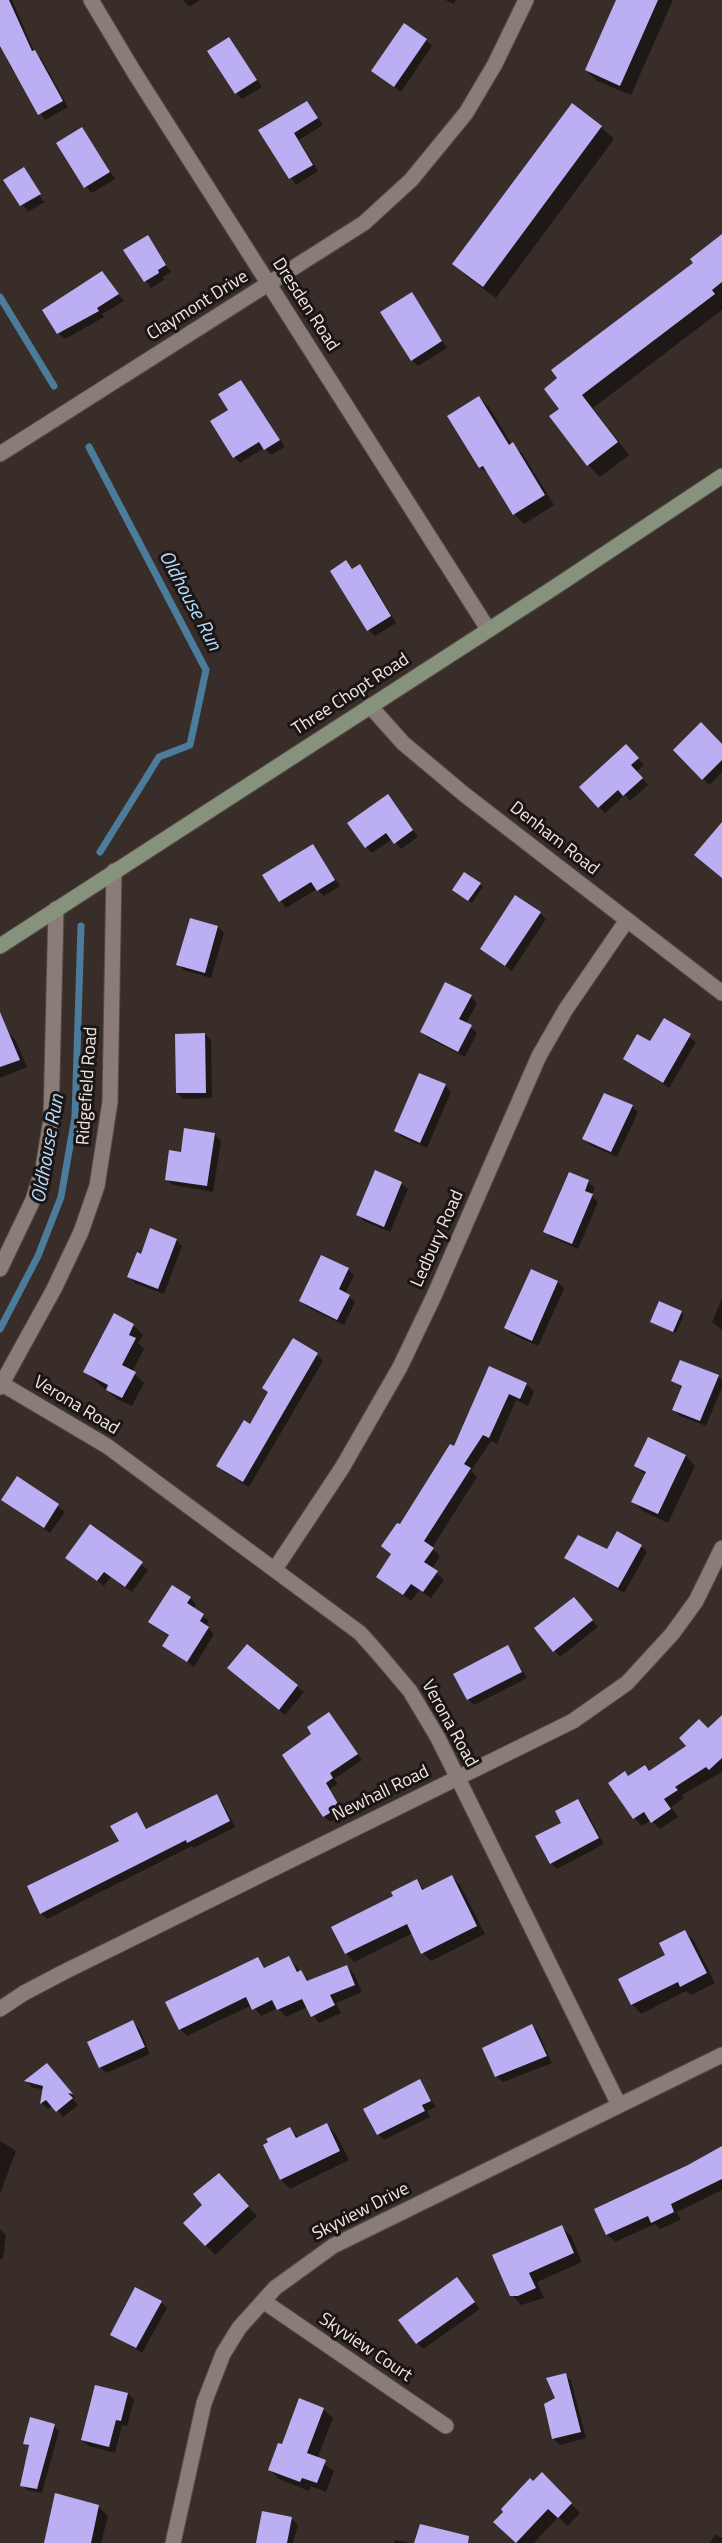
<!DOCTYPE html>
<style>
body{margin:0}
canvas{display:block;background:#382d29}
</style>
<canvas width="722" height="2543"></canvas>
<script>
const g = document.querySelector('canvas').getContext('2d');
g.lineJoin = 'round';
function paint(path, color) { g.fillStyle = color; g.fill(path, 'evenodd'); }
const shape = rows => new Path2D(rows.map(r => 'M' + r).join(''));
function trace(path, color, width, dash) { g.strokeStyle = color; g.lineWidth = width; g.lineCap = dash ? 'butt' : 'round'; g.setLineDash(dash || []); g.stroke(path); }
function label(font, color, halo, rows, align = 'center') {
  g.font = font + ' "Titillium Web",sans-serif'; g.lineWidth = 6; g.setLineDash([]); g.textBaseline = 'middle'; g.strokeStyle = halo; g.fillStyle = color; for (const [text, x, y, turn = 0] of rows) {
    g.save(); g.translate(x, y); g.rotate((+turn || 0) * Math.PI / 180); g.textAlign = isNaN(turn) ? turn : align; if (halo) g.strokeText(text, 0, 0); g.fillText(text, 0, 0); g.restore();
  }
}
paint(shape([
 [0,0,12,0,34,51,41,58,68,107,45,120,11,68,0,43],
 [183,0,200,0,190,7],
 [445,0,456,0,454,4],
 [618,0,673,0,631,95,597,81,586,70],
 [229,39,262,87,242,99,236,93],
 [426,40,432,46,401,92,373,71],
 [306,102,323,125,299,140,318,171,296,185,261,130],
 [601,127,614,139,496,298,466,276,454,264],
 [82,129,115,179,92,193,86,187],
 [24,169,43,201,46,201,28,212,5,180],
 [722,236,722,310,593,408,629,455,600,477,588,465,561,409],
 [147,237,171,272,163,277,164,280,151,288,125,250],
 [102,273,124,301,102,314,104,317,65,339,58,333,72,290],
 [411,294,447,348,418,366,412,360],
 [241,381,285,447,271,455,264,448,240,463,234,457,230,410],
 [479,398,489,407,512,445,522,453,554,505,524,524,514,514,491,476,480,467],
 [346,562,354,570,360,566,366,572,396,623,375,636,369,630],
 [626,746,644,765,636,772,648,785,630,801,625,795,605,813,599,807],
 [722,746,722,772,709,785,675,750],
 [388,796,418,837,401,849,392,839,372,853,366,847],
 [312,846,340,886,324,896,317,889,286,908,264,876],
 [465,874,483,887,472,903,457,892],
 [540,913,546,919,512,971,482,949],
 [218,927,224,933,211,978,184,970,178,964],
 [471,997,477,1003,466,1024,477,1033,465,1057,428,1038,422,1032],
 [664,1020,696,1042,669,1088,625,1059,650,1043],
 [9,1033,16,1041,27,1067,0,1078,0,1037],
 [205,1034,211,1040,212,1098,184,1099,177,1093],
 [445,1085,451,1092,427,1148,402,1137,395,1130],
 [632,1106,638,1112,617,1157,590,1145,584,1139],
 [214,1134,221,1141,213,1192,173,1185,166,1179,182,1154],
 [588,1182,595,1188,591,1195,598,1202,578,1249,551,1237,545,1231],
 [401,1183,408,1189,390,1232,364,1221,357,1214],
 [176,1240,182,1246,164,1294,135,1283,129,1277,142,1256],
 [348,1269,354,1275,345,1294,355,1302,344,1325,307,1307,301,1301],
 [531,1271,558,1282,564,1289,538,1346,512,1334,506,1328],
 [722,1298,722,1330,712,1322],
 [681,1312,684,1315,676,1333,652,1321],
 [115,1315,133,1325,143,1335,138,1343,144,1349,132,1372,144,1383,132,1406,117,1399,85,1372],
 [317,1355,323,1361,249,1487,224,1472,218,1466,250,1426],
 [490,1368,526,1384,534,1392,528,1406,516,1400,497,1444,491,1441,471,1471,477,1477,432,1548,440,1556,432,1569,444,1580,431,1598,419,1590,411,1601,378,1576,392,1555,383,1546,400,1527,455,1449],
 [718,1376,722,1380,722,1387,706,1426,680,1416,674,1410,682,1388,673,1381],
 [649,1439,686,1456,695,1466,668,1523,643,1511,633,1502,646,1475,636,1466],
 [17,1478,65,1512,50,1533,3,1500],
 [90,1526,148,1570,132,1592,111,1577,104,1586,67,1558],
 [641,1546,647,1552,624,1593,566,1558],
 [190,1598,196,1604,193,1609,209,1621,206,1626,214,1634,194,1667,164,1645,170,1637,150,1622],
 [580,1605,598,1627,560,1657,536,1629],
 [247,1646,304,1692,285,1715,235,1674],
 [508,1647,527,1678,474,1705,468,1699],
 [329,1714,362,1760,334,1779,338,1784,330,1789,345,1813,330,1822,324,1816,313,1734],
 [722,1717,722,1772,682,1795,684,1798,671,1807,678,1817,660,1829,651,1820,642,1826,634,1818,629,1777,650,1772,688,1746],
 [216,1796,222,1802,235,1827,194,1848,192,1846,47,1919,41,1913,121,1842,137,1814,148,1830],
 [578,1801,584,1807,604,1844,557,1869,551,1863,563,1823],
 [452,1877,460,1885,485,1934,431,1961,423,1953,413,1933,354,1962,346,1953,395,1897,417,1881,425,1890],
 [685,1932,694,1941,715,1983,691,1995,686,1991,641,2014,632,2004],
 [289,1958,310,1982,347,1966,354,1974,362,1992,336,2003,341,2013,319,2023,307,2007,286,2017,278,2008,261,2016,252,2005,187,2036,180,2029,258,1959,267,1969],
 [132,2022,139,2028,150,2054,106,2073,100,2067],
 [532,2026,538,2032,552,2063,503,2082,496,2076],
 [53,2071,76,2099,71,2097,78,2105,63,2117,53,2106,48,2109,42,2104,44,2090,32,2087,26,2081],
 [420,2081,436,2107,427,2111,430,2117,384,2140,378,2134],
 [327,2125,336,2134,349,2160,290,2189,281,2180,265,2145,290,2129,299,2138],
 [0,2141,16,2151,0,2194],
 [722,2148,722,2190,677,2212,681,2220,660,2229,655,2224,615,2242,607,2234],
 [228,2185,257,2216,215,2255,185,2223],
 [561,2227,571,2236,582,2262,537,2282,544,2298,521,2305,512,2295],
 [0,2229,6,2235,3,2259,0,2259],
 [457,2279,480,2309,423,2349,417,2343],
 [161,2302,167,2308,142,2353,112,2335],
 [565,2374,571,2381,586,2438,560,2445,554,2439,557,2398],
 [128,2394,134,2400,127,2426,122,2425,115,2453,89,2446,82,2440],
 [323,2409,333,2418,317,2459,334,2471,326,2492,311,2486,309,2491,279,2479,270,2470,283,2446],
 [54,2426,59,2431,42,2493,27,2490,22,2485,30,2448,25,2443],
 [542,2474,580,2513,568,2526,558,2517,534,2543,517,2543,505,2531,533,2483],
 [98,2506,108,2516,101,2543,45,2543],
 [291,2518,298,2525,293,2543,257,2543],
 [715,2534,722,2538,722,2543,710,2543],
 [395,2540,411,2543,394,2543]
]), '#0007');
trace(shape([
 [0,297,54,386],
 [89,447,206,670,190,745,159,757,100,852],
 [0,1329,38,1256,61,1197,75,1117,81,926]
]), '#4c7c9b', 7);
paint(shape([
 [0,0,9,0,32,51,35,50,63,101,38,115,0,46],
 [616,0,658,0,620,86,585,70],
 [404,23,427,39,394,87,371,71],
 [229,37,257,80,235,94,207,51],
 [307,101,318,118,294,133,313,165,289,179,258,130],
 [572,103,602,126,483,287,452,264],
 [82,127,110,172,84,188,56,143],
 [24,167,41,194,20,206,3,180],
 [722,234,722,282,712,290,715,294,582,395,618,442,587,466,549,416,559,409,544,389,557,378,551,370,693,263,690,259],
 [148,235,166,265,158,270,159,273,144,282,123,250],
 [102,271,119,294,97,308,99,311,57,334,42,310],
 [412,292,442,341,411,361,380,312],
 [241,380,280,440,264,450,259,442,233,458,210,421,228,410,218,394],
 [479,396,509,445,513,442,545,495,513,515,483,466,479,468,447,416],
 [346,560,352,569,360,564,391,616,367,631,330,571],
 [701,722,722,744,722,760,702,780,673,750],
 [626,744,639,758,631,765,643,778,623,796,618,790,598,808,579,787],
 [388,794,413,830,394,844,386,833,365,848,347,823],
 [722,822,722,878,694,855],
 [313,844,335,880,317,891,311,882,279,902,262,875],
 [464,872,481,883,468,901,452,890],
 [515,895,541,912,505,966,480,949],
 [190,918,218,926,205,973,176,965],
 [445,982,472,995,459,1019,472,1025,458,1052,420,1032],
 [0,1012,20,1060,0,1067],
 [664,1018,691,1034,663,1083,623,1059,637,1034,650,1041],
 [205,1033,206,1093,176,1093,175,1034],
 [419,1073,446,1084,420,1143,394,1131],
 [604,1093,633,1105,611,1152,582,1139],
 [184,1128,215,1133,207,1186,165,1180,169,1150,181,1152],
 [375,1170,402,1182,384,1227,356,1215],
 [569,1172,589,1180,585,1191,593,1194,572,1244,543,1232],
 [150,1228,177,1239,158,1289,127,1277,137,1252,141,1254],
 [321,1255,349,1268,339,1289,350,1295,337,1320,299,1301],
 [531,1269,558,1281,532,1341,504,1328],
 [659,1301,682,1311,673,1332,650,1322],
 [114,1313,134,1324,129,1335,136,1338,122,1365,136,1372,122,1398,106,1390,108,1385,83,1372],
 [293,1338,318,1353,243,1482,216,1466,244,1420,250,1424,268,1392,262,1388],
 [680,1360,719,1375,700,1421,672,1410,682,1386,671,1381],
 [489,1366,527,1383,520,1399,509,1394,489,1438,483,1435,464,1464,471,1468,424,1541,434,1548,424,1562,438,1571,423,1592,411,1584,403,1595,376,1577,391,1554,381,1546,397,1523,400,1524,450,1444,454,1446],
 [648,1437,686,1455,658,1514,631,1502,646,1472,634,1466],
 [17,1476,59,1504,44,1528,1,1500],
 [90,1524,143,1562,125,1587,104,1572,97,1581,65,1558],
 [617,1531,642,1545,618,1588,564,1558,578,1535,607,1549],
 [172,1585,191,1597,187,1603,204,1614,200,1621,209,1627,187,1662,162,1646,169,1635,148,1622],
 [574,1597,593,1620,553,1652,534,1628],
 [247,1644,298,1685,279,1710,227,1668],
 [508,1645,522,1672,467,1700,453,1674],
 [329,1712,358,1754,330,1773,333,1778,326,1783,340,1807,323,1817,282,1755,311,1734,307,1727],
 [722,1715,722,1758,709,1770,706,1767,675,1787,678,1790,664,1799,671,1809,651,1823,644,1812,633,1819,608,1783,625,1771,628,1776,645,1765,649,1771,686,1746,679,1738,699,1719,708,1728],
 [217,1794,230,1821,187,1843,186,1840,40,1914,27,1886,119,1841,110,1826,137,1812,146,1829],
 [578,1799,599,1838,550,1864,535,1836,561,1823,555,1811],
 [452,1875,477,1926,421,1954,407,1924,345,1954,331,1927,393,1896,391,1892,417,1879,422,1890],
 [685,1930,707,1973,680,1987,678,1982,631,2005,618,1979,665,1955,659,1943],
 [289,1956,297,1972,301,1970,307,1981,347,1965,355,1985,330,1995,335,2005,311,2017,302,1999,277,2010,272,2000,252,2010,246,1997,179,2030,165,2002,258,1957,264,1968],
 [133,2020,145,2047,99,2068,87,2042],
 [532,2024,547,2056,495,2077,482,2048],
 [47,2063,73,2094,68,2093,73,2098,56,2112,46,2100,40,2104,43,2086,24,2081],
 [420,2079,431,2101,422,2105,425,2111,377,2135,363,2109],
 [327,2123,340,2151,280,2180,263,2145,268,2142,266,2139,290,2127,296,2138],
 [722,2146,722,2179,671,2204,674,2212,651,2223,648,2216,606,2235,594,2209,688,2165],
 [219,2173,249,2206,205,2246,183,2223,202,2205,193,2194],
 [562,2225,574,2253,529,2273,536,2288,518,2296,510,2296,492,2255],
 [457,2277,475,2302,416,2344,398,2320],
 [135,2287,162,2301,136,2348,110,2335],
 [566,2373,581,2432,552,2439,544,2404,555,2398,546,2378],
 [95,2385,128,2393,121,2421,116,2420,109,2447,81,2440],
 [299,2398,324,2408,307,2453,326,2460,317,2483,302,2478,300,2482,268,2470,278,2443,282,2444],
 [30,2417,55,2424,37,2489,20,2486,29,2445,23,2444],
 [542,2472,572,2503,558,2518,548,2509,516,2543,493,2522,503,2512,501,2509,530,2478,533,2481],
 [55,2493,99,2505,91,2543,44,2543],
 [262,2511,292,2517,287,2543,256,2543],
 [420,2524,469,2536,468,2543,414,2543]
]), '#bbaef3');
const minor = shape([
 [91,0,134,72,488,629],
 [0,454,364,223,411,180,466,113,495,64,526,0],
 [370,706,403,743,465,795,722,993],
 [0,1269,33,1200,43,1168,51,1119,56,909],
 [2,1384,107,1446,360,1633,377,1652,410,1691,438,1738,619,2105],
 [0,1387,54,1289,81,1232,97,1186,110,1102,114,871],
 [275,1569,342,1468,400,1367,434,1296,539,1056,566,1009,627,920],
 [0,2009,24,1993,64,1972,573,1721,627,1683,672,1634,696,1601,722,1548],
 [263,2301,446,2426],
 [173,2543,204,2403,223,2354,239,2328,275,2288,333,2246,722,2055]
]);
const secondary = shape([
 [0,946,555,587,722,476]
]);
trace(minor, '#554c48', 17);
trace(secondary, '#554c48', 17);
trace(minor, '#8a7d78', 15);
trace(secondary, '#87927c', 15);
label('18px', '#f0e8e5', '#1b1614', [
 ["Dresden Road",305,305,57],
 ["Claymont Drive",198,306,-32],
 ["Three Chopt Road",351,695,-33],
 ["Denham Road",554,839,38],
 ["Ridgefield Road",88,1086,-86],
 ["Ledbury Road",438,1239,-66],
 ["Verona Road",76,1406,31],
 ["Verona Road",449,1724,61],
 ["Newhall Road",381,1794,-26],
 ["Skyview Drive",361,2212,-27],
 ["Skyview Court",365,2348,34]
]);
label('italic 20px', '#b4dbfc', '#1b1614', [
 ["Oldhouse Run",189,601,62],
 ["Oldhouse Run",49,1149,-80]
]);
</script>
